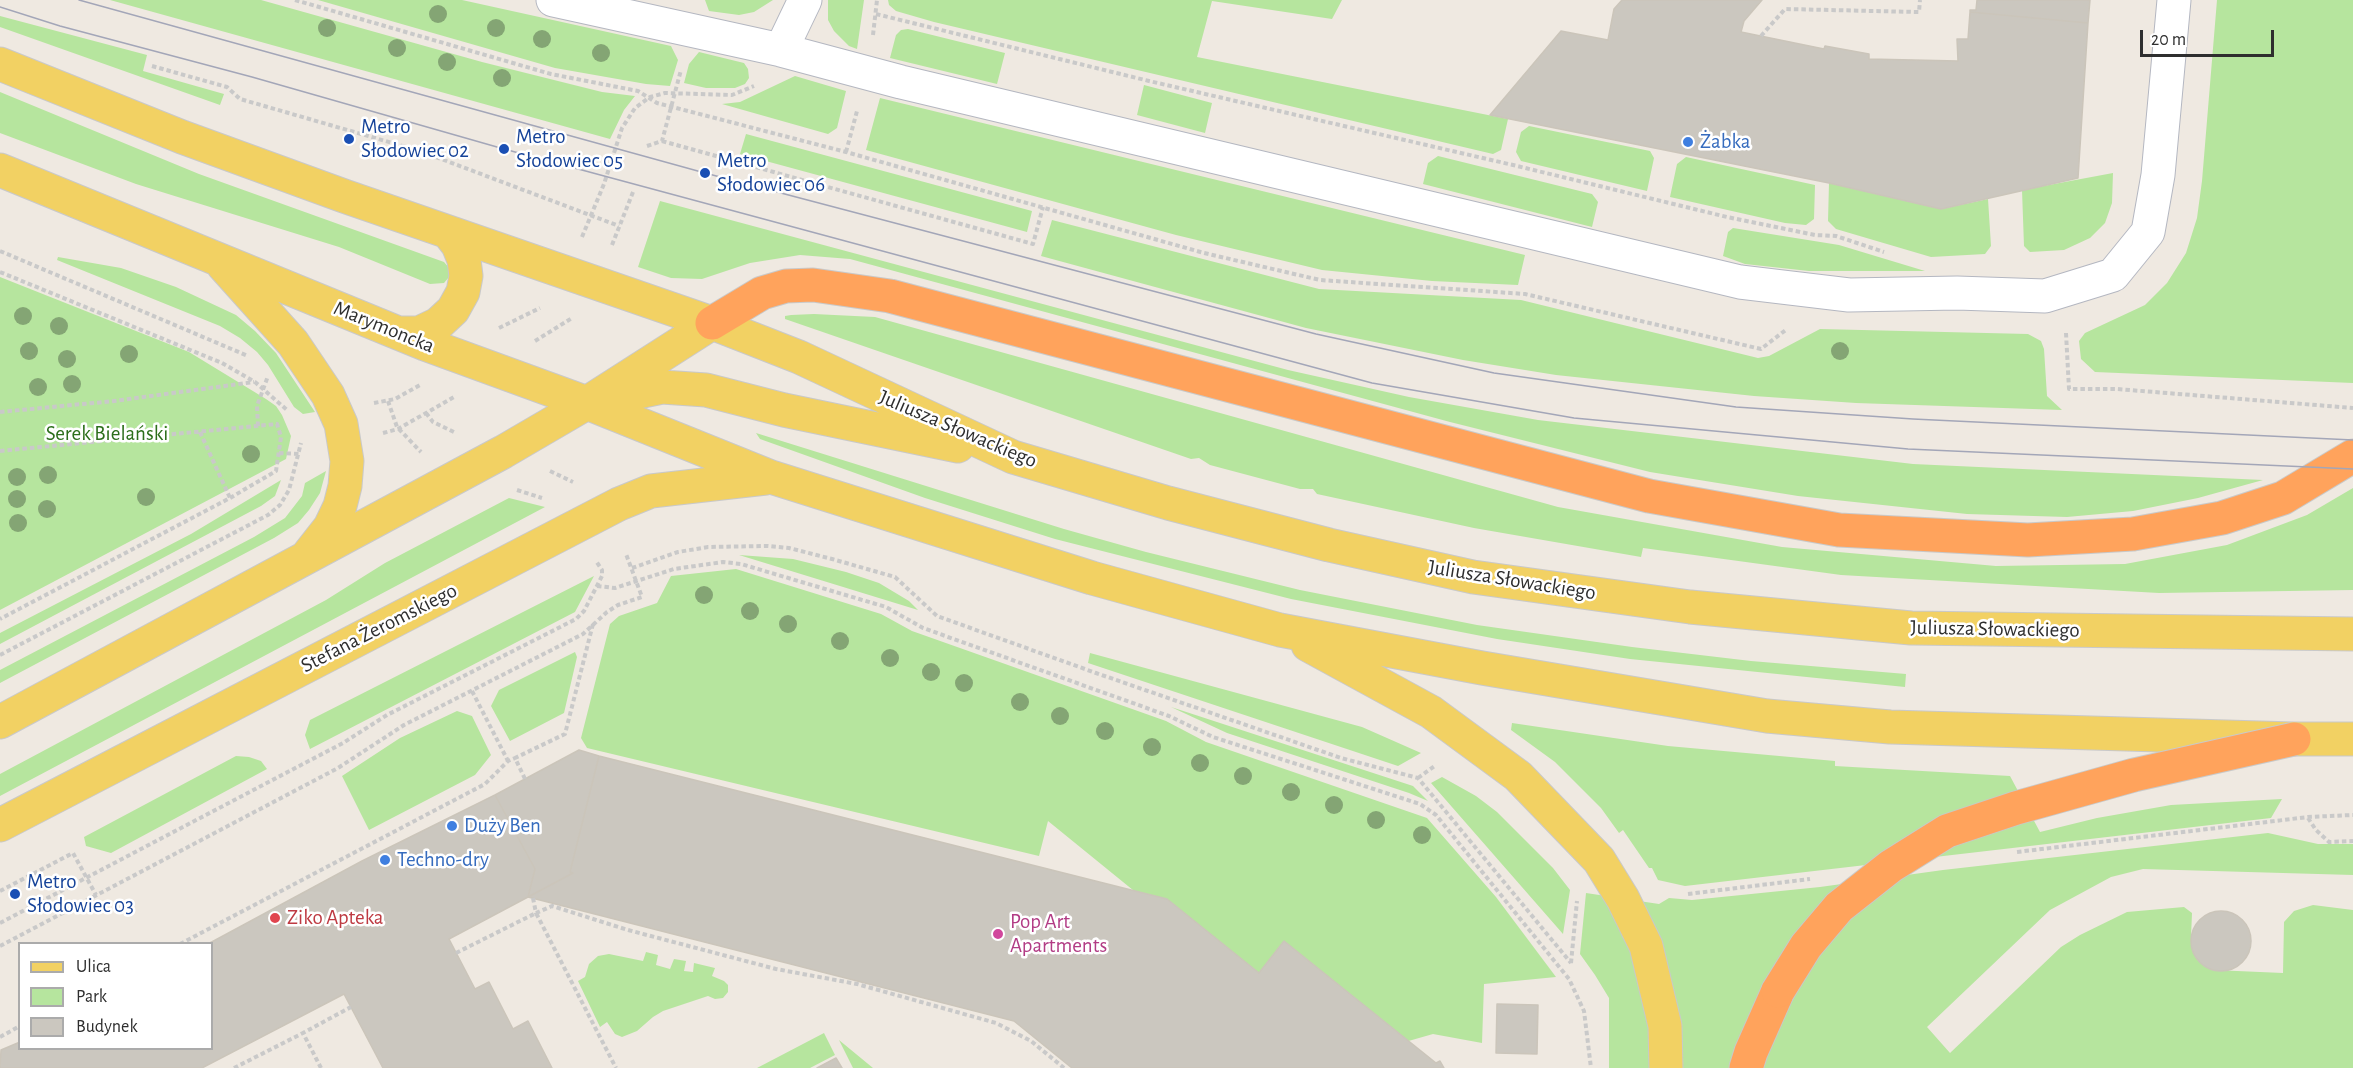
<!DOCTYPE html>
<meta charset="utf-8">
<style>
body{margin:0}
#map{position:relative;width:2353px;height:1068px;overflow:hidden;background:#efe9e1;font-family:"Alegreya Sans",sans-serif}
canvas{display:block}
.legend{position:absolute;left:18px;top:942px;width:195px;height:108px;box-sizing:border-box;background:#fff;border:2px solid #ababab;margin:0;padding:8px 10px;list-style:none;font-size:18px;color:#2e2e2e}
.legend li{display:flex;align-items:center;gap:12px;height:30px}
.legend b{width:30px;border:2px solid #ababab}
.scale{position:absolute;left:2140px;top:30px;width:134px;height:27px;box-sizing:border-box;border:3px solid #2e2e2e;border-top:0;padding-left:8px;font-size:18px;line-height:21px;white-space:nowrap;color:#2e2e2e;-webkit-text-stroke:4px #fff;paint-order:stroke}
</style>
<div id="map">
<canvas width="2353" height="1068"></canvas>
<ul class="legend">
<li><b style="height:8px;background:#f2d163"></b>Ulica</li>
<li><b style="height:16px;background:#b6e59e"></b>Park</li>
<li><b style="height:16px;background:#cbc7bf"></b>Budynek</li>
</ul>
<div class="scale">20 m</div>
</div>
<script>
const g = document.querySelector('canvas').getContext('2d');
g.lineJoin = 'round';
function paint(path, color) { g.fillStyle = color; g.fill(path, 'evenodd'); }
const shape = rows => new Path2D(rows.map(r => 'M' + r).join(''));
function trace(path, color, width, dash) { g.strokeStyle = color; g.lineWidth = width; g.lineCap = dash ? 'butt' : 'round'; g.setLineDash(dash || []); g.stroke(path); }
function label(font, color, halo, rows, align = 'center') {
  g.font = font + ' "Alegreya Sans",sans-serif'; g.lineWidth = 5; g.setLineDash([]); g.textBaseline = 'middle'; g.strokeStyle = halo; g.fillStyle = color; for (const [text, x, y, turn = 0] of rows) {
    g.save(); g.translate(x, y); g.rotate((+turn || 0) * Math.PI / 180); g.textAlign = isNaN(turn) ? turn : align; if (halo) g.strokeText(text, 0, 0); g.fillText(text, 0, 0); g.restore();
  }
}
paint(shape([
 [110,0,261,0,482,62,602,92,635,96,624,110,610,139],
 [318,0,462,0,671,46,678,60,670,86,646,84,555,68],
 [705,0,773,0,754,12,739,15,709,11],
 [828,0,864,0,857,49,849,46,834,31,828,20],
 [888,0,1342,0,1332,19,1212,1,1197,57,1508,119,1501,150,1493,154,934,22,896,11,889,5],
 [2217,0,2353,0,2353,383,2095,372,2081,359,2079,341,2085,333,2145,305,2167,283,2186,253,2197,218,2202,181],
 [0,16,147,55,143,71,224,94,220,105,0,27],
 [908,29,1005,53,997,84,890,58,896,35,901,30],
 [699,52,744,63,748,69,749,78,745,84,735,88,706,88,684,83,689,64],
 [795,76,846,91,837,128,828,134,722,104,740,102],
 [1144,85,1212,103,1205,133,1137,115],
 [0,92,199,174,444,262,450,269,449,277,444,283,430,284,339,247,136,184,0,133],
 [880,98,1525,255,1518,285,1432,281,1322,270,1176,235,866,150],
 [1529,126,1650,151,1654,158,1647,191,1521,161,1516,152,1521,132],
 [746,134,1032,211,1027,232,740,154],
 [1438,156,1592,194,1598,202,1592,227,1423,184,1428,163],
 [1686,157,1815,185,1814,219,1806,225,1785,223,1670,197,1677,164],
 [2113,173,2112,203,2105,223,2090,238,2064,250,2030,252,2024,246,2022,190],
 [1829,183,1941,209,1988,199,1991,246,1985,254,1931,257,1836,229,1828,221],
 [660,201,1288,370,1409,397,1538,420,1913,464,2263,480,2198,498,2133,511,2067,517,1967,514,1798,496,1650,472,1450,422,850,259,800,255,750,263,702,279,671,278,638,267],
 [1052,220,1319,289,1521,300,1758,358,1769,356,1820,329,2028,334,2041,341,2044,349,2047,396,2062,410,1856,403,1754,396,1556,375,1463,360,1306,328,1041,256],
 [1733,228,1839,245,1925,271,1809,271,1745,264,1723,256,1728,232],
 [58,257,121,268,176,287,236,315,255,331,276,353,315,412,303,414,294,407,268,365,257,352,240,338,220,326,57,260],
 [0,277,189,352,266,399,276,406,282,415,291,436,286,459,0,610],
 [814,314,875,317,1558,507,1782,547,1996,566,2125,564,2227,545,2307,515,2353,488,2353,590,2159,593,1841,575,1643,548,1641,557,1474,528,1317,494,1313,489,1300,489,1210,465,1199,458,1191,459,785,319,785,316,791,315],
 [756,433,1064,529,1146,552,1300,590,1477,625,1632,647,1751,661,1906,674,1905,687,1630,659,1497,639,1291,599,1055,539,925,498,760,439],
 [326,471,320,493,309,510,298,523,274,538,0,683,0,670,254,537,285,518,302,496,305,483],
 [281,480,275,496,261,506,0,644,0,633,191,534],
 [509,498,545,507,0,796,0,774,326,600,385,563],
 [739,555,793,559,846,572,879,583,909,601,918,610],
 [736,569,881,614,912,631,1166,721,1206,742,1427,818,1496,897,1556,977,1484,984,1482,1043,1433,1034,1342,1060,1048,821,1039,856,587,748,581,738,610,624,619,616,657,603,671,576],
 [594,576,575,612,310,749,305,735,310,720],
 [575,652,577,657,564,713,510,741,491,706,499,690],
 [1090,653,1362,727,1421,753,1398,766,1088,663],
 [1171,707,1413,786,1428,801,1409,793,1227,733],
 [457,711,472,716,491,755,475,775,369,830,342,776,400,738],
 [1512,723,1668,746,1835,761,1835,766,2010,776,2040,832,2097,818,2171,805,2282,799,2271,818,1685,886,1658,880,1652,868,1649,868,1623,830,1619,833,1601,808,1555,762,1511,730],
 [236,756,249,757,261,761,267,769,111,853,86,846,84,837],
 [1442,777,1476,796,1497,812,1553,868,1570,890,1563,934,1431,783],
 [2268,833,2318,844,2353,844,2353,875,2143,869,2111,877,2050,910,1927,1027,1950,1053,2061,947,2080,935,2127,912,2184,907,2192,913,2191,937,2194,953,2206,967,2214,970,2283,973,2284,922,2294,911,2313,905,2353,910,2353,1068,1609,1068,1609,998,1595,975,1580,954,1586,893,1659,904,1669,898,1692,900,1820,887,1943,870],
 [646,952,658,955,656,965,670,969,674,959,686,961,684,971,693,972,694,963,715,968,712,976,724,981,728,985,728,992,723,998,715,999,708,996,663,1011,653,1017,637,1031,622,1037,615,1034,607,1022,600,1027,578,981,585,977,589,964,598,956,609,954,643,961],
 [824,1033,835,1055,810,1068,757,1068],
 [839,1040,873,1068,853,1068]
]), '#b6e59e');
const building = shape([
 [1622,0,1762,0,1744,21,1741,32,1824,49,1825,46,1869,54,1869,59,1958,61,1957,39,1968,39,1970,12,2088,23,2078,178,1941,209,1829,183,1490,115,1561,31,1608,40,1614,9,1622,0],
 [1977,0,2090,0,2088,23,1970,12,1970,10,1976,10,1977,0],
 [579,750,599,756,570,872,573,873,528,897,535,869,495,795,579,750],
 [599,756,1167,899,1259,973,1284,941,1436,1063,1440,1061,1444,1068,1072,1068,1014,1021,528,897,573,873,570,872,599,756],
 [495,795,535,869,528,897,449,939,475,989,489,982,513,1029,528,1021,552,1068,383,1068,344,994,202,1068,0,1068,1,1050,20,1042,20,1048,212,1048,212,944,208,944,362,861,495,795],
 '2191 941a30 30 0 1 1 60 0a30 30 0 1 1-60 0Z',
 [1497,1004,1538,1005,1537,1054,1496,1053,1497,1004],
 [836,1058,842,1068,817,1068,836,1058]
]);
paint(building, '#cbc7bf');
trace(building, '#cbc5ba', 1.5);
const minor = shape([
 [553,0,781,50,901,82,1740,282,1849,295,1957,293,2045,296,2113,275,2148,232,2158,175,2174,0],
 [781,50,805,0]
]);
const major = shape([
 [0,64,182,137,344,196,712,323,799,357,1013,457,1168,503,1329,545,1473,577,1690,607,1911,628,2353,634],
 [0,170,425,344,587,403,771,477,1092,578,1280,630,1482,668,1767,716,1890,727,2294,739,2353,739],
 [223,265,293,343,328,395,341,424,347,461,345,486,340,506,330,527,308,555],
 [399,333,419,333,438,324,453,310,463,292,466,276,464,260,458,245,448,232],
 [609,398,662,387,706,390,784,410,958,446],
 [1308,645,1431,712,1518,776,1599,860,1623,899,1646,946,1665,1026,1666,1068],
 [0,722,503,452,587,403,712,323],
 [0,825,619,504,651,491,766,478]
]);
const highway = shape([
 [712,323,762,293,786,286,813,285,890,296,1649,496,1839,530,2028,540,2133,534,2222,518,2283,498,2353,456],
 [1746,1068,1751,1052,1778,991]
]);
trace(minor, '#b4b7c1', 35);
trace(major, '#c9c9c9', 35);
trace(highway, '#c9c9c9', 35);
trace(shape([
 [295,0,551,74,638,91,657,103,846,152,1204,253,1320,280,1525,294,1761,349,1787,329],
 [876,14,1149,81,1513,165,1727,217,1815,235,1836,236,1884,252],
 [873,35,877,0],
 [1761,36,1785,9,1919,12,1920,0],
 [152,66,227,87,240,99,420,151,619,226],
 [662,141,1033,244,1043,207],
 [647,146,662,141,681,70],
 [846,152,857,111],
 [582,237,604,184,622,128,635,108,650,97,665,93,732,95,754,86],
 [612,245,633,192],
 [0,251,248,356],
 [0,272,222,363,255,382,287,410],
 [499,328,540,308],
 [2066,333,2069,389,2117,389,2353,408],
 [535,341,572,318],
 [388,401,397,427,421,452],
 [374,403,395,399,420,385],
 [0,412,114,401,254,382],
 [426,413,433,422,454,432],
 [258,426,257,406,268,376],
 [200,432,230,498],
 [383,433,398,429,454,397],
 [0,451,277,424,281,437,276,471,230,498,0,619],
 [279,453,299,454],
 [550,471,573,482],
 [517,490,542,498],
 [632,568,678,552,708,547,768,546,789,548,832,559,895,577,937,616,1096,673,1341,758,1418,778,1571,963],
 [597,586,615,588,674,569,723,562,741,564,886,607,923,628,1169,716,1213,737,1420,804,1436,815,1569,979,1584,1011,1591,1068],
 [0,655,268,515,280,505,289,490,301,443],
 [472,691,508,761],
 [1418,778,1436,765],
 [525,779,515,758,565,734,593,624],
 [2308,818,2316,830,2329,842,2353,841],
 [2017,852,2308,817,2353,815],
 [0,891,73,853,96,895],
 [1688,894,1810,879],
 [533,898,536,913,552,906,628,930,776,969,857,984,996,1023,1031,1041,1064,1068],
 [0,923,343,743,387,715,576,619,584,611,602,576,602,570,596,561],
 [180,944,485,784,508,761,515,758],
 [0,946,338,768,404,725,583,634,607,612,618,605,642,597,626,554],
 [456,953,536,913,616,1068],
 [1571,963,1577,901],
 [0,1037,20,1026],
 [234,1068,303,1033],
 [321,1068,303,1033,351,1007]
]), '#c9c9c9', 4, [4.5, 3]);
trace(minor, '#fff', 33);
trace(major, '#f2d163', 33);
trace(highway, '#ffa35c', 33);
trace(shape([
 [79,0,705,173,1316,334,1494,373,1736,407,1913,419,2353,440],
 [0,7,60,26,252,77,504,149,1372,383,1574,418,1908,449,2353,469]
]), '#a3a6b8', 1.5);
const highwayBridge = shape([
 [1778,991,1806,946,1839,907,1891,866,1947,831,2016,808,2134,775,2294,739]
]);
trace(highwayBridge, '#c9c9c9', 35, []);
trace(highwayBridge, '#ffa35c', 33);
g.fillStyle = '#84a574';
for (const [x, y] of [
 [438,14],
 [327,28],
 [496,28],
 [542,39],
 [397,48],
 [601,53],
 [447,62],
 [502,78],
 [23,316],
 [59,326],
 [29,351],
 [1840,351],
 [129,354],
 [67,359],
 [72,384],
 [38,387],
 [251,454],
 [48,475],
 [17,477],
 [146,497],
 [17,499],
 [47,509],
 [18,523],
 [704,595],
 [750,611],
 [788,624],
 [840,641],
 [890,658],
 [931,672],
 [964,683],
 [1020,702],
 [1060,716],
 [1105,731],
 [1152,747],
 [1200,763],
 [1243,776],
 [1291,792],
 [1334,805],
 [1376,820],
 [1422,835]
]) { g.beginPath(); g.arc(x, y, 9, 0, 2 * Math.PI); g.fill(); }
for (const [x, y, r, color] of [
 [349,139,6,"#1a4fb4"],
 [1688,142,6,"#3f7fe0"],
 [504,149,6,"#1a4fb4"],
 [705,173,6,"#1a4fb4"],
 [452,826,6,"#3f7fe0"],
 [385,860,6,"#3f7fe0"],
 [15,894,6,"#1a4fb4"],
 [275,918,6,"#e0444e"],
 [998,934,6,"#d1479c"]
]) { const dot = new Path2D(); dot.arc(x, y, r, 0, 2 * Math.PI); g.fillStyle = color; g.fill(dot); trace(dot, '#fff', 2); }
label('21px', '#164399', '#fff', [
 ["Metro",361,127],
 ["Słodowiec 02",361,151],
 ["Metro",516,137],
 ["Słodowiec 05",516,161],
 ["Metro",717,161],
 ["Słodowiec 06",717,185],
 ["Metro",27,882],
 ["Słodowiec 03",27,906]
], 'left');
label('21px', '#366cbe', '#fff', [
 ["Żabka",1700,142],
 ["Duży Ben",464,826],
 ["Techno-dry",397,860]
], 'left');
label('21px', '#2e2e2e', '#fff', [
 ["Marymoncka",384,327,22],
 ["Juliusza Słowackiego",958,429,23],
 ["Juliusza Słowackiego",1512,580,9],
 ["Stefana Żeromskiego",379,628,-27],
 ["Juliusza Słowackiego",1995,629,1]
]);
label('21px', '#2c6e1b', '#fff', [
 ["Serek Bielański",107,434]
]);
label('21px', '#be3a42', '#fff', [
 ["Ziko Apteka",287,918]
], 'left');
label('21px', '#b23c85', '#fff', [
 ["Pop Art",1010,922],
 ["Apartments",1010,946]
], 'left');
</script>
